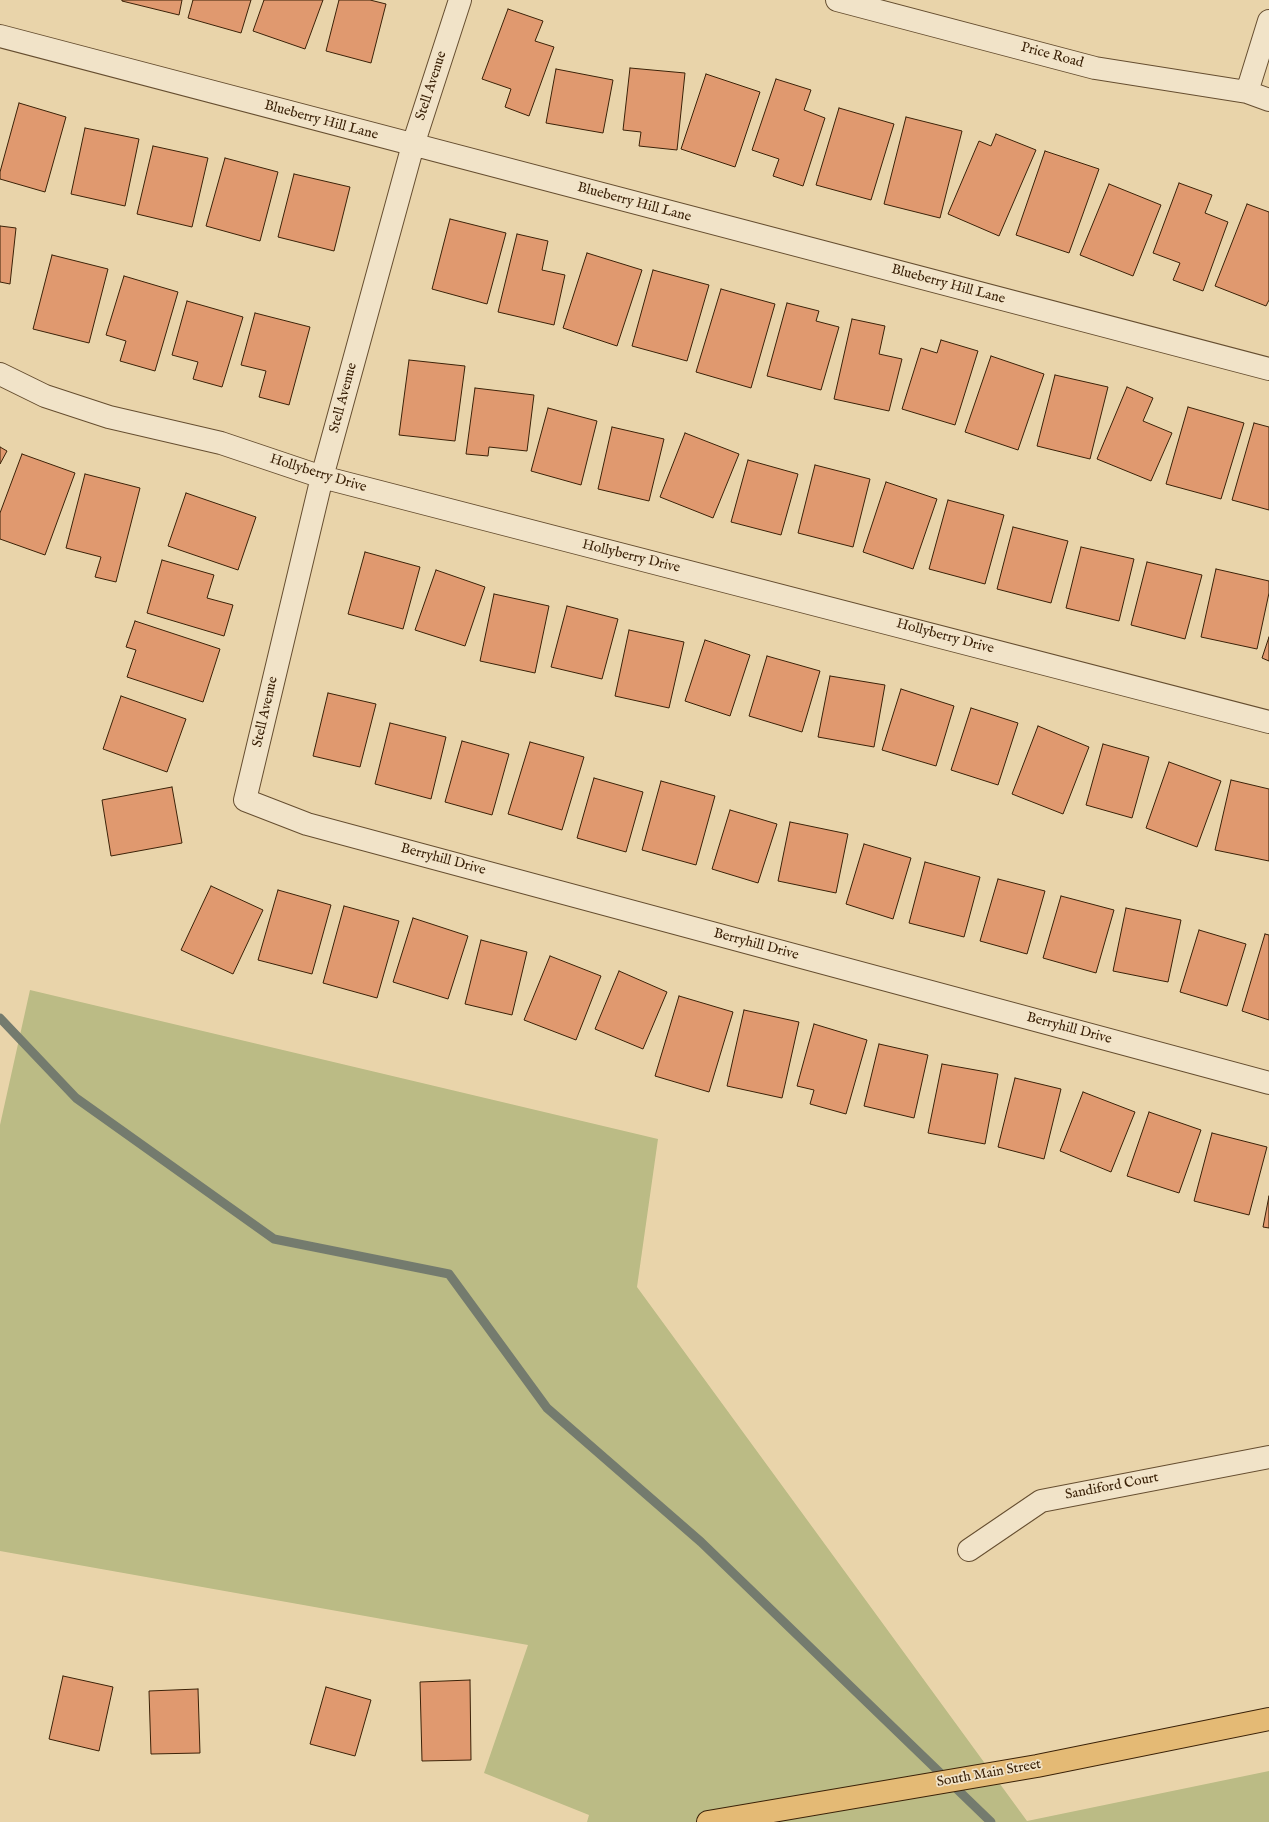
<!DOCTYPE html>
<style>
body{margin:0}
canvas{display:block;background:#e9d4aa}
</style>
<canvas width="1269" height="1822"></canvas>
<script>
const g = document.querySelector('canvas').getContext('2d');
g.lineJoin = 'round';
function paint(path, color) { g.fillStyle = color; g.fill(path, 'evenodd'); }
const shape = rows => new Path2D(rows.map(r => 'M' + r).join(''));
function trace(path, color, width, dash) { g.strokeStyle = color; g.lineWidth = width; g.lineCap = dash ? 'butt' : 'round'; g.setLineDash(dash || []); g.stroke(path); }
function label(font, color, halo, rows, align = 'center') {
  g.font = font + ' "IM FELL English",serif'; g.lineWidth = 3.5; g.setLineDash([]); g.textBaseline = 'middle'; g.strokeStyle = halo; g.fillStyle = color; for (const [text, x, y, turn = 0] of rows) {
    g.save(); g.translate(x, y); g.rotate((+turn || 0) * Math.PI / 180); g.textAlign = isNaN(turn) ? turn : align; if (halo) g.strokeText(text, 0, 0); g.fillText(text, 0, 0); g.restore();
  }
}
paint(shape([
 [30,990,658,1139,637,1287,1027,1821,1269,1771,1269,1822,587,1822,589,1815,484,1773,528,1645,0,1551,0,1125]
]), '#bbbb85');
trace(shape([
 [0,1018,76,1098,274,1239,449,1274,547,1408,701,1542,991,1822]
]), '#747b6e', 9);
const building = shape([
 [122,0,182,0,179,15,122,1,122,0],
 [193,0,251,0,241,33,188,18,193,0],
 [264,0,323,0,305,49,253,31,264,0],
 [339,0,370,0,386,4,371,63,326,51,339,0],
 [508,9,543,21,535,41,554,47,529,116,505,107,511,89,482,79,508,9],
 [630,68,685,73,677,150,639,146,641,132,623,130,630,68],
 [556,69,613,80,603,133,546,123,556,69],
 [706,74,760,92,735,167,681,149,706,74],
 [776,79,811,90,804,110,825,118,803,186,773,176,779,159,752,150,776,79],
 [19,103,66,117,45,192,0,179,0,172,19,103],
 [839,108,894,124,871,200,816,185,839,108],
 [906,117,962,131,940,218,884,204,906,117],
 [85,128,139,139,125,206,71,194,85,128],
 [996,134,1036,150,999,236,948,214,979,141,991,146,996,134],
 [153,146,208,158,192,227,137,214,153,146],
 [1045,151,1099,169,1069,253,1016,235,1045,151],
 [225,158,278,172,260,241,206,226,225,158],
 [294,174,350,187,334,251,278,237,294,174],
 [1179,183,1212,195,1205,213,1228,222,1203,291,1173,280,1180,263,1153,253,1179,183],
 [1109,184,1161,205,1133,276,1080,255,1109,184],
 [1247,204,1269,212,1269,300,1266,306,1215,286,1247,204],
 [450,219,506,233,487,304,432,289,450,219],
 [0,226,16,228,10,284,0,282,0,226],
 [517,234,548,241,542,270,565,275,554,325,498,312,517,234],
 [587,253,642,270,617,346,563,328,587,253],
 [52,255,108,269,89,343,33,329,52,255],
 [653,270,709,285,687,361,632,346,653,270],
 [124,276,178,292,155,371,120,361,126,341,106,335,124,276],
 [721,289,775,304,751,388,696,372,721,289],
 [187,301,243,317,222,387,193,379,198,362,172,355,187,301],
 [787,303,819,311,816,321,839,327,821,390,767,376,787,303],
 [255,313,310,327,289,405,259,397,266,371,241,365,255,313],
 [852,319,885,326,879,354,902,359,889,411,834,399,852,319],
 [941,340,978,351,955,425,902,409,921,348,937,353,941,340],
 [991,356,1044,374,1018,450,965,432,991,356],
 [409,360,465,366,455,441,399,435,409,360],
 [1055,375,1108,387,1090,459,1037,446,1055,375],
 [1127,387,1153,398,1143,421,1172,433,1151,481,1097,459,1127,387],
 [475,388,534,395,527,451,489,447,488,456,466,454,475,388],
 [1188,407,1244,423,1221,499,1166,484,1188,407],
 [548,408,597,421,581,485,531,471,548,408],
 [1254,423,1269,427,1269,510,1232,500,1254,423],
 [612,427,664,439,649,501,598,489,612,427],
 [685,433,739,454,713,518,660,497,685,433],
 [0,447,7,451,0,464,0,447],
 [22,454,75,473,45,555,0,539,0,513,22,454],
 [748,460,798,474,781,535,731,522,748,460],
 [815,465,870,479,853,547,798,533,815,465],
 [85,474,140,488,116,582,95,577,101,557,66,548,85,474],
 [886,482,937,499,913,569,863,552,886,482],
 [186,493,256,517,238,570,168,546,186,493],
 [948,500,1004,515,985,584,929,569,948,500],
 [1013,527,1068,541,1051,603,997,589,1013,527],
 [1081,547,1134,559,1119,621,1066,608,1081,547],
 [365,552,420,567,403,629,348,614,365,552],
 [162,560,214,575,207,598,233,605,224,636,147,613,162,560],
 [1147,562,1202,575,1185,639,1131,625,1147,562],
 [1216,569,1269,581,1269,593,1257,649,1201,637,1216,569],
 [436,570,485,587,465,646,415,630,436,570],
 [494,594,549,606,535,673,480,661,494,594],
 [567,606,618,619,602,679,551,667,567,606],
 [135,621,220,649,203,702,127,677,136,650,126,647,135,621],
 [629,630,684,642,669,708,615,696,629,630],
 [1269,637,1269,661,1262,658,1269,637],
 [705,640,750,655,730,716,685,701,705,640],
 [767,656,820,671,802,732,749,716,767,656],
 [830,676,885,685,874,747,818,737,830,676],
 [901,689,954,706,936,766,882,750,901,689],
 [328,693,376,704,360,767,313,756,328,693],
 [121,696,186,719,167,772,103,749,121,696],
 [971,708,1018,723,998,785,951,770,971,708],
 [390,723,446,737,431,799,375,784,390,723],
 [1038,726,1089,747,1063,814,1012,794,1038,726],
 [462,741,509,754,492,815,445,802,462,741],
 [530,742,584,757,562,830,508,814,530,742],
 [1103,744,1149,757,1132,818,1086,805,1103,744],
 [1169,762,1221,781,1197,847,1146,828,1169,762],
 [594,778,643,792,626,852,577,838,594,778],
 [1231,780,1269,789,1269,861,1215,850,1231,780],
 [661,781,715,796,696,865,642,850,661,781],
 [172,787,182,843,111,856,102,800,172,787],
 [730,810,777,824,758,883,712,869,730,810],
 [790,822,848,834,836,893,778,881,790,822],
 [864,844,911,858,893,919,846,904,864,844],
 [925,862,980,877,964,937,909,923,925,862],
 [998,879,1045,891,1027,954,980,941,998,879],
 [211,886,263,910,233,974,181,950,211,886],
 [278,890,331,905,312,974,258,960,278,890],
 [1061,896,1114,910,1096,973,1043,958,1061,896],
 [344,906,399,921,377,998,323,983,344,906],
 [1126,908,1181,920,1168,982,1113,971,1126,908],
 [413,918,468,936,448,999,393,982,413,918],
 [1199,930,1246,944,1227,1006,1180,992,1199,930],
 [1265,934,1269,935,1269,1020,1242,1011,1265,934],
 [481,940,527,952,512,1015,465,1004,481,940],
 [550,956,601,976,576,1040,524,1020,550,956],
 [619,971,667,992,643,1049,595,1029,619,971],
 [679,996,733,1012,709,1092,655,1076,679,996],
 [744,1010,799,1022,782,1098,727,1086,744,1010],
 [814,1024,867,1040,846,1114,810,1104,814,1090,797,1086,814,1024],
 [879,1044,928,1055,914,1118,864,1106,879,1044],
 [942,1064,998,1074,985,1144,928,1133,942,1064],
 [1015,1078,1061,1089,1044,1159,998,1147,1015,1078],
 [1083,1092,1135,1112,1111,1172,1060,1151,1083,1092],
 [1149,1112,1201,1130,1179,1193,1127,1176,1149,1112],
 [1212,1133,1267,1147,1249,1215,1194,1201,1212,1133],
 [1269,1196,1269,1228,1263,1227,1269,1196],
 [63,1676,113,1687,99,1751,49,1739,63,1676],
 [470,1680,471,1760,422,1761,420,1682,470,1680],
 [326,1687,371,1700,355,1756,310,1744,326,1687],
 [198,1689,200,1753,151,1754,149,1691,198,1689]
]);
paint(building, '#e0996f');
trace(building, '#3b2208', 1);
const minor = shape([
 [460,0,413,145,322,477,245,800,307,824,1269,1083],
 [837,0,1095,68,1247,92,1269,100],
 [0,36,1269,369],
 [1247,92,1269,21],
 [0,374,45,396,109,417,221,443,322,477,1269,722],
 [969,1550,1041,1501,1269,1457]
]);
const major = shape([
 [708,1822,1037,1766,1269,1719]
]);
trace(minor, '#664e30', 24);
trace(major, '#3b2208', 24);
trace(minor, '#f1e3c8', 22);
trace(major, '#e4ba75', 22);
label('14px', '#3b2208', '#f1e3c8', [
 ["Price Road",1052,56,15],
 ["Stell Avenue",432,86,-72],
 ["Blueberry Hill Lane",321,121,15],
 ["Blueberry Hill Lane",634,203,15],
 ["Blueberry Hill Lane",948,285,15],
 ["Stell Avenue",344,398,-75],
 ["Hollyberry Drive",318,474,17],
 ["Hollyberry Drive",631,557,14],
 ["Hollyberry Drive",945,637,15],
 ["Stell Avenue",266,712,-77],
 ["Berryhill Drive",443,860,15],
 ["Berryhill Drive",756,945,15],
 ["Berryhill Drive",1069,1029,15],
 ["Sandiford Court",1112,1487,-11],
 ["South Main Street",989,1774,-10]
]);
</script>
